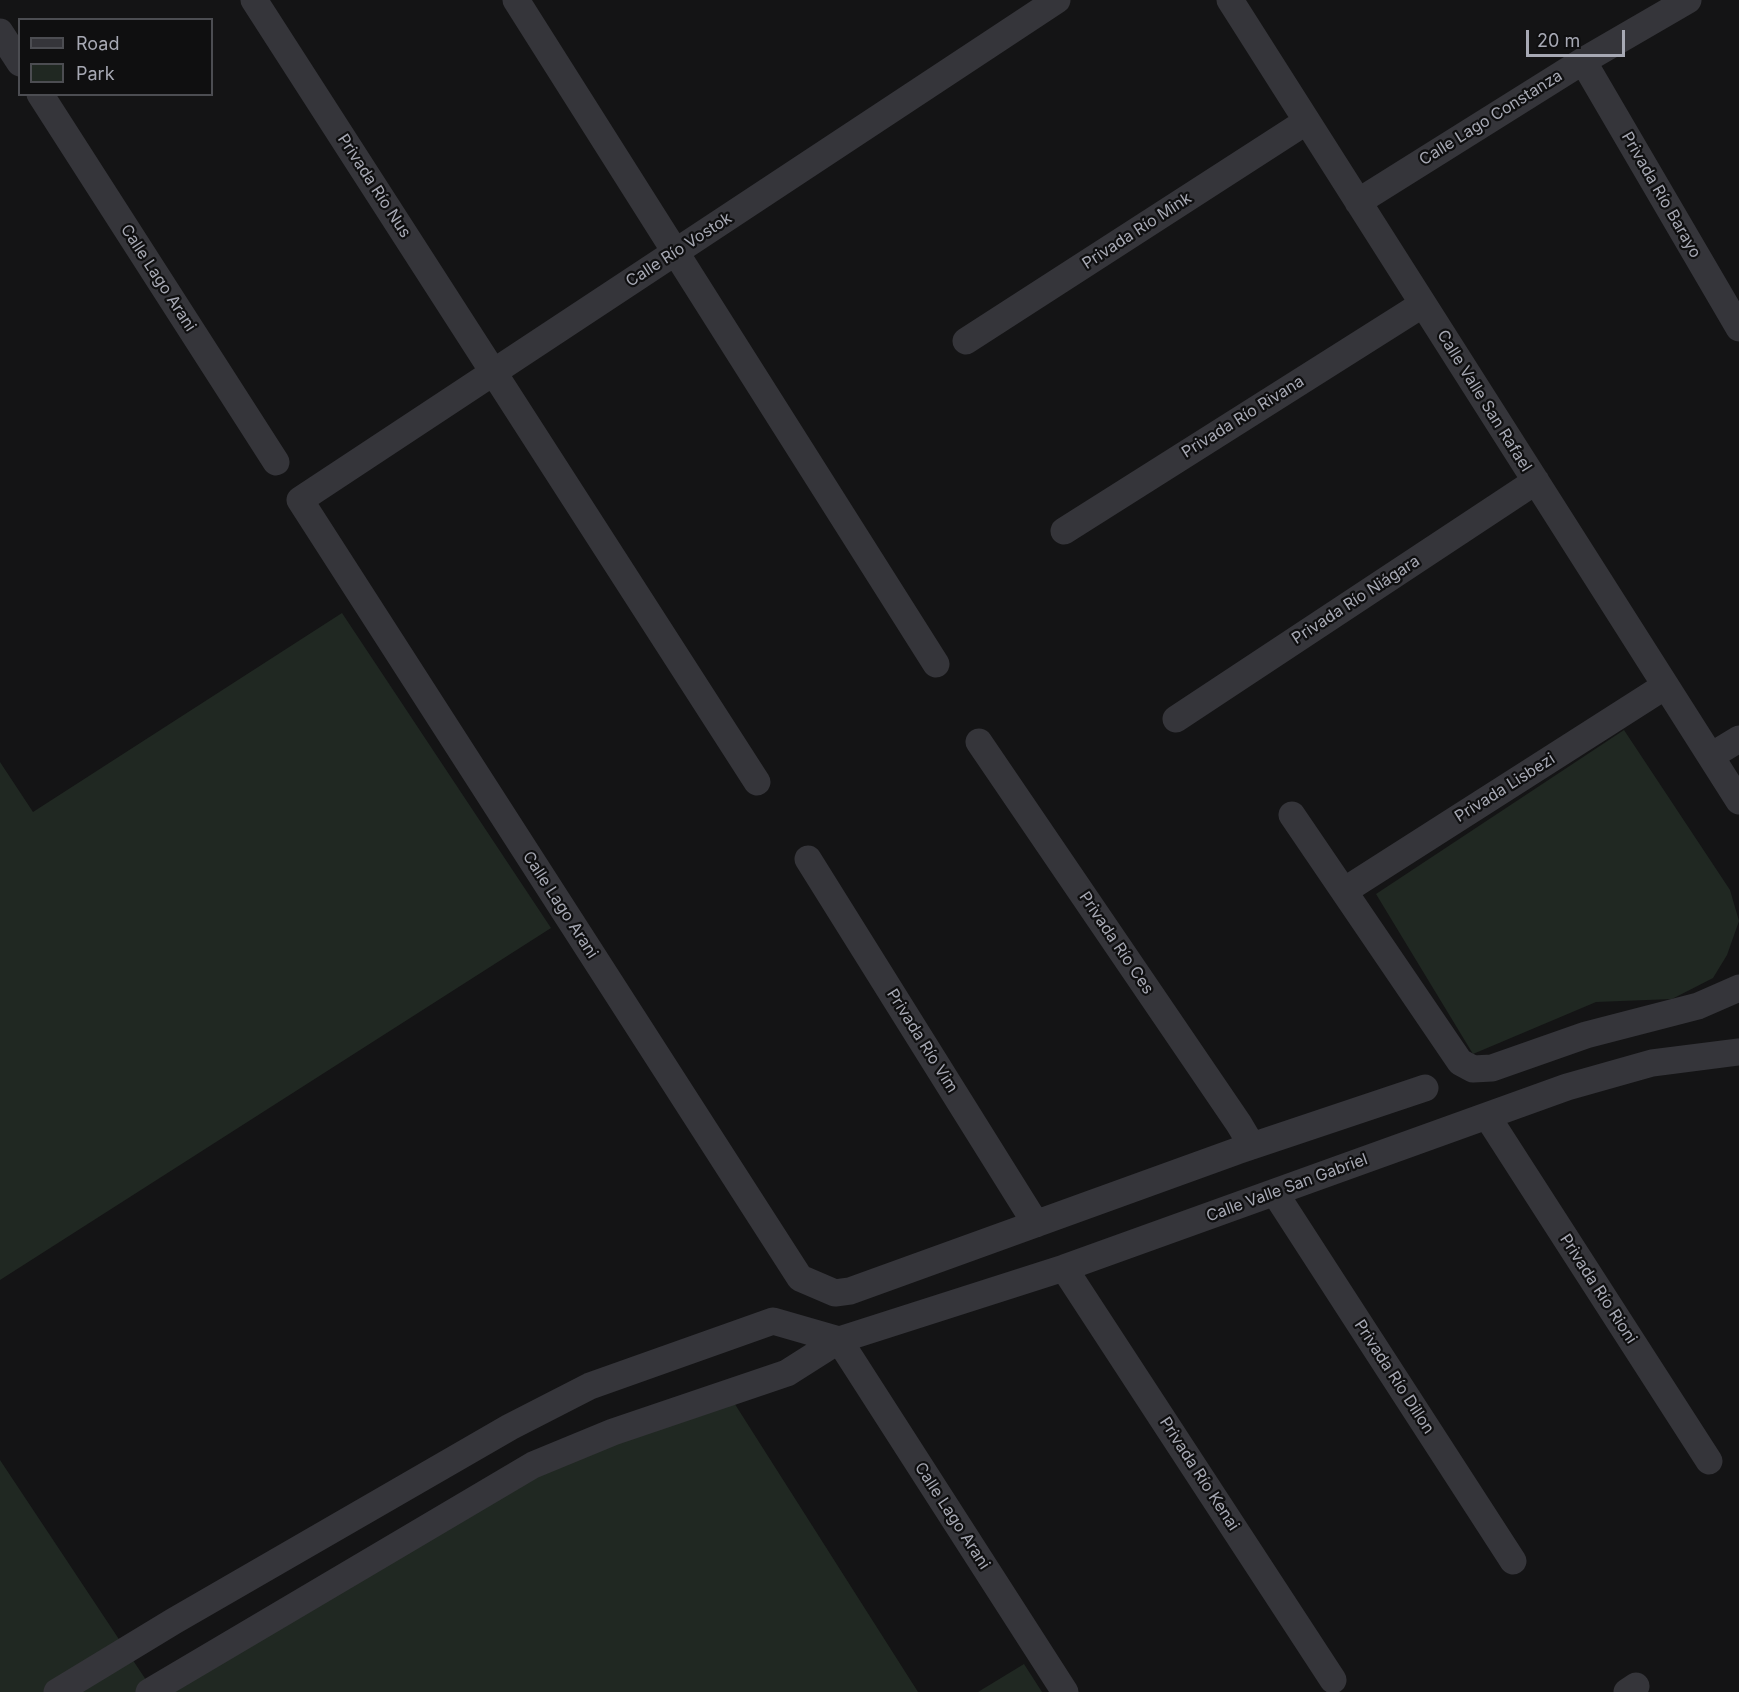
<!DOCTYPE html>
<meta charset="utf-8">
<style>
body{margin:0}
#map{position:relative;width:1739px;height:1692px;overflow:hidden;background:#141415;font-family:Inter,sans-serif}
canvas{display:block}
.legend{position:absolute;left:18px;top:18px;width:195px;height:78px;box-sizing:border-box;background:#0f0f10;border:2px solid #4c4d52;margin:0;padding:8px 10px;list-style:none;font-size:18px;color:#a7a9b4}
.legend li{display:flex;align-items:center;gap:12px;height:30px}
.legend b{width:30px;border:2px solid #4c4d52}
.scale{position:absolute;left:1526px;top:30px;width:99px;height:27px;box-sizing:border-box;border:3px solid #a7a9b4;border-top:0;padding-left:8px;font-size:18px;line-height:21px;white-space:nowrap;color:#a7a9b4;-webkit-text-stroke:4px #0f0f10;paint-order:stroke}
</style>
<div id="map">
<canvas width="1739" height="1692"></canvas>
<ul class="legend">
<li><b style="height:8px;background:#35353a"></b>Road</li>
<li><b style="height:16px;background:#202822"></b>Park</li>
</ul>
<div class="scale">20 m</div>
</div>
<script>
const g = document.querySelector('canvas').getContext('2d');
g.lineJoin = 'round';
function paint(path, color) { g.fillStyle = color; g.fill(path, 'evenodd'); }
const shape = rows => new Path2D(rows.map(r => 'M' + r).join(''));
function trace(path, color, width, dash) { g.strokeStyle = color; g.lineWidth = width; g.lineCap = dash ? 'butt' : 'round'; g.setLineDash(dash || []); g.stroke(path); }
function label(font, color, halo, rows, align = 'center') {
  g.font = font + ' Inter,sans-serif'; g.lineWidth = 4.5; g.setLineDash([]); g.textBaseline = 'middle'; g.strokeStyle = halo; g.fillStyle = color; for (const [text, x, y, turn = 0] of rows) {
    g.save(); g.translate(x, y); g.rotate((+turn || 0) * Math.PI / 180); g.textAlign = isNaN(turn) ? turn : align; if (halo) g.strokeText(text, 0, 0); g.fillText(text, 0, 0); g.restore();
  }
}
paint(shape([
 [342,613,551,928,0,1280,0,762,33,812],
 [1624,730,1730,890,1739,921,1727,955,1713,978,1672,999,1596,1002,1473,1054,1376,894],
 [731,1398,918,1692,170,1692,548,1468],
 [0,1460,154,1692,0,1692],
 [1024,1664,1042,1692,978,1692]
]), '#202822');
trace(shape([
 [254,0,757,782],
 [516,0,936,664],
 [1057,0,300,500,800,1278,835,1293,850,1291,1237,1151,1425,1088],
 [1230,0,1739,801],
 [0,32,20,63],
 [1583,61,1739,328],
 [40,94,276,462],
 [1358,202,1583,61,1688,0],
 [966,341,1307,121],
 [1064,531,1423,304],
 [1176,719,1536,481],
 [979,742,1239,1124,1252,1146],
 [1711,756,1739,739],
 [1292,815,1460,1062,1473,1069,1492,1068,1586,1035,1698,1006,1739,988],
 [808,859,1036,1224],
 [1344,891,1665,686],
 [1487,1116,1709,1461],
 [1275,1193,1513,1561],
 [1064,1268,1333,1680],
 [839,1340,1065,1692],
 [57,1692,174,1621,510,1427,590,1386,773,1321,839,1340],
 [149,1692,533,1465,613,1432,787,1373,839,1340,1064,1268,1567,1087,1652,1063,1739,1052],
 [1627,1692,1636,1686]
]), '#35353a', 27);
label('16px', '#a7a9b4', '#0f0f10', [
 ["Calle Lago Constanza",1491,118,-32],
 ["Privada Río Nus",374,186,57],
 ["Privada Río Barayo",1661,195,60],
 ["Privada Río Mink",1137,231,-33],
 ["Calle Río Vostok",679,250,-33],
 ["Calle Lago Arani",158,278,57],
 ["Calle Valle San Rafael",1484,401,58],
 ["Privada Río Rivana",1243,417,-32],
 ["Privada Río Niágara",1356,600,-33],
 ["Privada Lisbezi",1505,788,-32],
 ["Calle Lago Arani",560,905,57],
 ["Privada Río Ces",1116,943,56],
 ["Privada Río Vim",922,1041,58],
 ["Calle Valle San Gabriel",1287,1188,-20],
 ["Privada Río Rioni",1598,1289,57],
 ["Privada Río Dillon",1394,1377,57],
 ["Privada Río Kenai",1199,1474,57],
 ["Calle Lago Arani",952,1516,57]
]);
</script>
